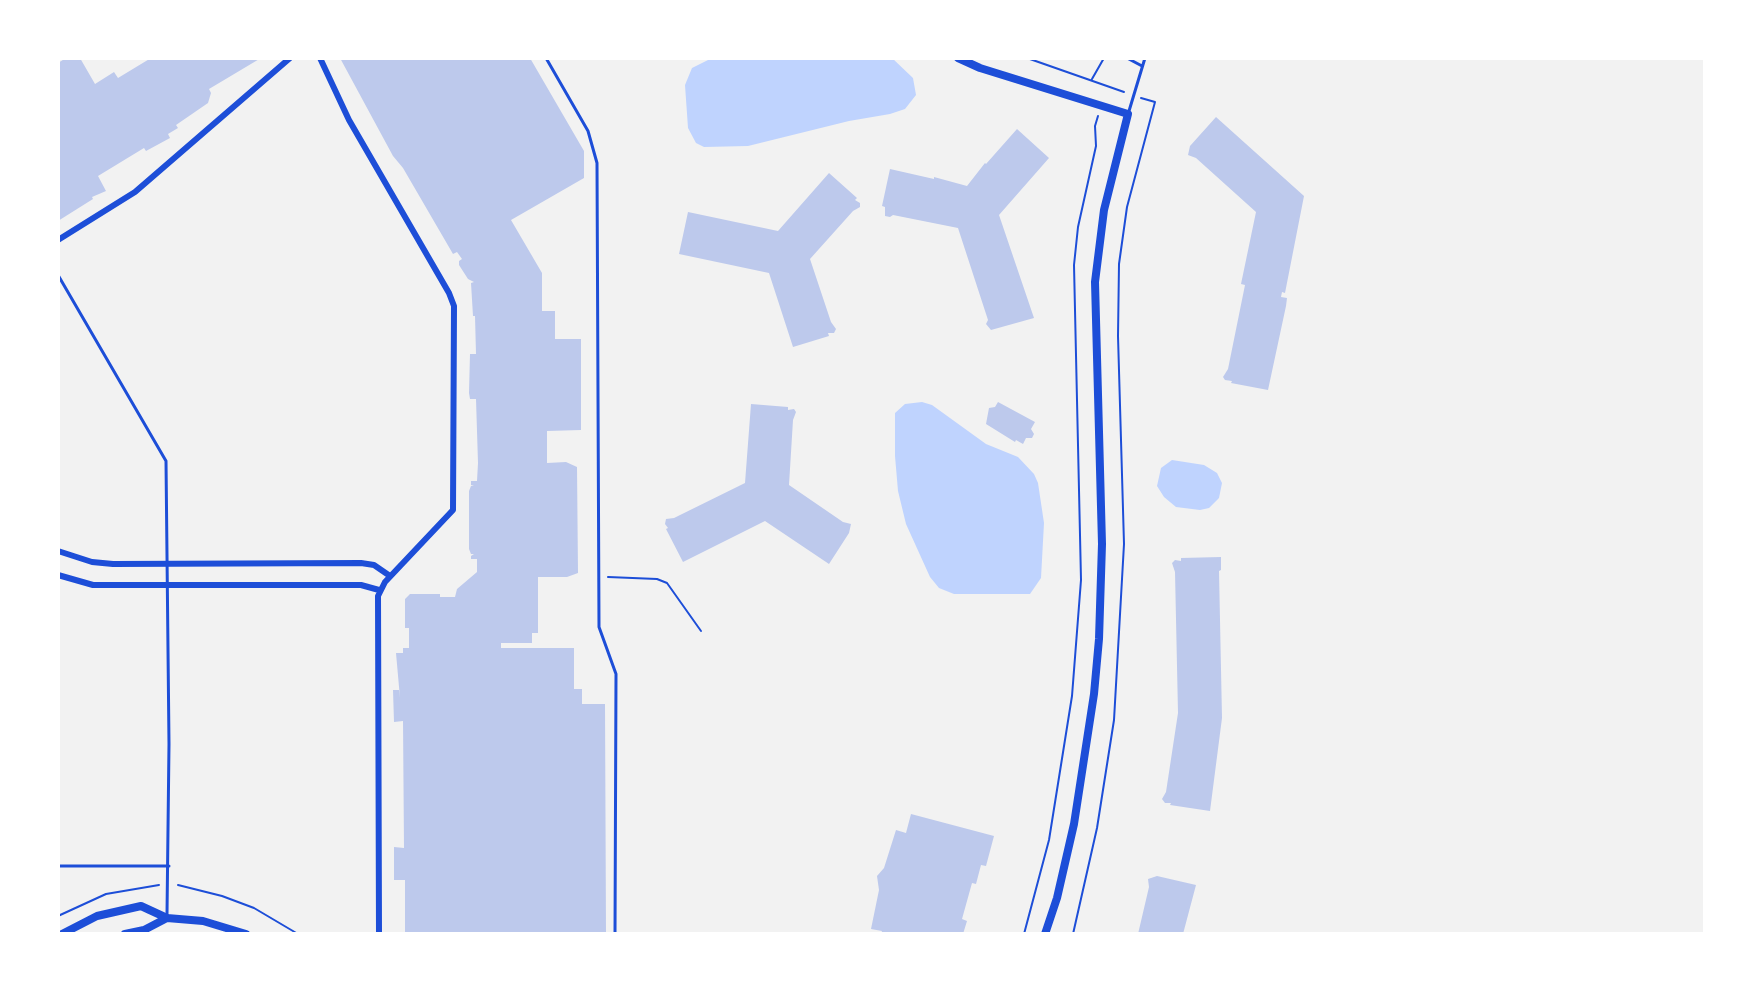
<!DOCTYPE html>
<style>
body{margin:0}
#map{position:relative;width:1763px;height:992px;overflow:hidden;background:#f2f2f2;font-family:"Golos Text",sans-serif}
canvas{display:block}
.frame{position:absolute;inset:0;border:60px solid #fff;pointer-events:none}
</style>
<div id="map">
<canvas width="1763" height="992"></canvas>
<div class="frame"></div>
</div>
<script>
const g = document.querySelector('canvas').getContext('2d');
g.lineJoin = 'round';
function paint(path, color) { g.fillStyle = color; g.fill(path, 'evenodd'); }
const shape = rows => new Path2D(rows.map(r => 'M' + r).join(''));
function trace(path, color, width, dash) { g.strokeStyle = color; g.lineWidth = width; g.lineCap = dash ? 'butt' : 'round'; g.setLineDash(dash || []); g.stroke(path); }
paint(shape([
 [712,58,892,58,913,78,916,95,905,109,890,114,849,121,748,146,704,147,696,143,688,128,685,85,692,68],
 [922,402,932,405,986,444,1018,457,1034,474,1038,483,1044,523,1041,578,1030,594,954,594,939,588,930,577,906,524,898,491,895,456,895,413,905,404],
 [1172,460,1204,465,1217,473,1222,483,1219,498,1209,508,1200,510,1176,507,1164,497,1157,486,1161,468]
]), '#bfd3fe');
paint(shape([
 [66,58,80,58,95,84,114,72,118,78,151,58,261,58,209,89,211,93,208,103,176,125,178,128,168,134,170,138,146,151,144,148,98,176,106,191,92,197,93,199,85,204,58,221,58,63],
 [340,58,530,58,584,151,584,178,511,220,542,273,542,311,555,311,555,339,581,339,581,430,547,431,547,463,566,462,577,467,578,573,567,577,538,577,538,633,532,633,532,643,501,643,501,648,574,648,574,689,582,689,582,704,605,704,606,934,405,934,405,880,394,880,394,847,404,848,403,721,394,722,393,690,399,690,400,698,396,653,403,653,403,648,409,648,409,628,405,628,405,599,410,594,440,594,440,597,455,597,457,589,477,572,477,559,471,559,471,556,474,554,471,554,469,549,469,491,471,486,474,486,471,485,471,481,477,481,478,463,476,399,470,399,469,393,470,354,476,354,475,316,473,316,471,283,474,282,468,279,459,265,459,261,462,259,457,252,453,254,403,168,393,156],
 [1216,117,1304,196,1285,293,1282,292,1281,297,1287,298,1286,306,1268,390,1231,383,1232,381,1225,380,1223,377,1228,369,1245,285,1241,284,1256,212,1196,158,1188,155,1190,146],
 [1017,129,1049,158,999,215,1034,318,991,330,986,324,988,320,958,228,893,215,890,217,885,216,885,207,882,206,890,169,934,179,934,177,967,186,985,163,986,164],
 [829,173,857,198,855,200,860,203,860,207,853,211,810,259,831,322,836,329,834,333,828,333,829,336,793,347,769,273,679,254,688,212,778,231],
 [998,402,1035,422,1031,429,1034,434,1032,438,1026,438,1023,444,1016,440,1015,442,986,424,989,408,995,407],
 [751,404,788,407,788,410,794,409,796,412,793,420,789,485,843,522,851,524,849,533,829,564,765,521,683,562,666,529,668,528,665,524,666,519,674,518,745,483],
 [1221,557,1221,570,1219,571,1222,718,1210,811,1170,805,1171,803,1165,803,1162,799,1166,792,1178,713,1175,572,1172,563,1175,560,1181,561,1181,558],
 [911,814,994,836,986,866,981,865,976,884,972,883,962,919,967,921,963,934,881,934,882,931,871,929,879,890,877,876,884,868,896,830,906,833],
 [1157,876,1196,885,1183,934,1138,934,1149,887,1148,879]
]), '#bdc9ec');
trace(shape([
 [1027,58,1124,92],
 [1092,79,1104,58],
 [608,577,657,579,667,583,701,631],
 [178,885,222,896,254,908,298,934],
 [58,916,106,894,159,885],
 [1024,934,1049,840,1072,696,1081,580,1074,265,1078,227,1096,146,1095,126,1098,116],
 [1073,934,1097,828,1114,720,1124,544,1118,336,1119,264,1127,207,1155,102,1141,98]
]), '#1d4ed8', 2);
trace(shape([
 [546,58,588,131,597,163,599,627,616,674,615,934],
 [1127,58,1142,66],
 [1129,111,1145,58],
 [58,275,166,461,169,744,167,914],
 [58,866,169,866]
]), '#1d4ed8', 3);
trace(shape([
 [320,58,349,120,449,293,454,306,453,510,385,582,378,596,379,934],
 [58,240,135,192,290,58],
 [58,551,92,562,113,564,361,563,374,565,390,576],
 [58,575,93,585,361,585,379,590]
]), '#1d4ed8', 6);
trace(shape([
 [958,58,980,68,1128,114,1104,210,1095,282,1102,544,1099,639,1094,694,1074,824,1057,898,1045,934],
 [62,934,97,916,141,906,167,918,203,921,246,934],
 [125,934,144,930,167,918]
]), '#1d4ed8', 8);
</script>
